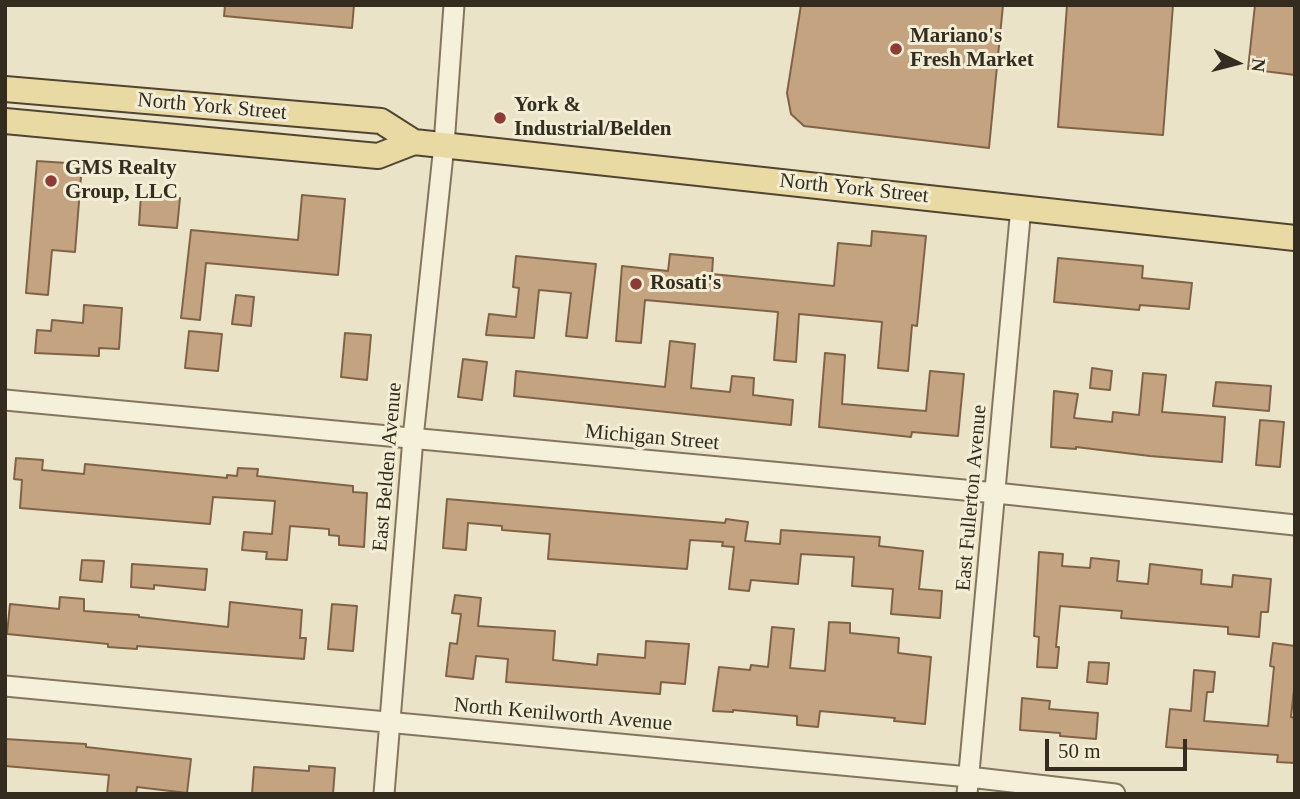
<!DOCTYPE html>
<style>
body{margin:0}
#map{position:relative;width:1300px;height:799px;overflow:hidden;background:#eae3c7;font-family:"Times New Roman",serif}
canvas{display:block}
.frame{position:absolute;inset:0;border:7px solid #352c20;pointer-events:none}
.north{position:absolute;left:1202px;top:28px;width:70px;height:70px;-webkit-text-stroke:5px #f2edd5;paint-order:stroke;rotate:96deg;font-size:19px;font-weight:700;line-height:28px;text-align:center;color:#352c20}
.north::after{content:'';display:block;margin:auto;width:24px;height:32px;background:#352c20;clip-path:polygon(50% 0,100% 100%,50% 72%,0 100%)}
.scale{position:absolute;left:1045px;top:739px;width:142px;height:32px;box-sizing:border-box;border:4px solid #352c20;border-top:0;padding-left:9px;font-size:21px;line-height:24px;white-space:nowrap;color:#352c20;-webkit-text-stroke:5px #f2edd5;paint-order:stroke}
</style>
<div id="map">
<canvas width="1300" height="799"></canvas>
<div class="frame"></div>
<div class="north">N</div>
<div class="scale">50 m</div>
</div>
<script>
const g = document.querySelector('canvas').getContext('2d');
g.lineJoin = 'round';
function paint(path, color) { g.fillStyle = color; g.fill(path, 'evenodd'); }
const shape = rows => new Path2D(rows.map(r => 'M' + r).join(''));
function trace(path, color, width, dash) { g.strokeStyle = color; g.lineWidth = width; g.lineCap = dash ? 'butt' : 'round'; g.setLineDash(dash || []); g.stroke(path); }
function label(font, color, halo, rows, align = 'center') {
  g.font = font + ' "Times New Roman",serif'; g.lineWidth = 6; g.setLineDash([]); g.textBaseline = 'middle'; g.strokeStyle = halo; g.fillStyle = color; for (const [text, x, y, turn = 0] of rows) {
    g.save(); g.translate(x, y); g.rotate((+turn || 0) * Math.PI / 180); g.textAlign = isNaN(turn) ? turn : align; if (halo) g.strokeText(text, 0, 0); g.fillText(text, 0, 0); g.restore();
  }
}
const building = shape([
 [225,5,354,5,352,28,224,16,225,5],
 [801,5,1003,5,989,148,804,126,791,114,787,93,801,5],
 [1067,5,1173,5,1163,135,1058,127,1067,5],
 [1255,5,1295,5,1295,75,1248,69,1255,5],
 [37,161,82,164,75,252,52,250,48,295,26,293,37,161],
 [141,195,180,198,177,228,139,225,141,195],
 [302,195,345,199,338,275,206,263,200,320,181,318,191,230,298,240,302,195],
 [872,231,926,236,917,326,912,325,908,371,878,368,882,322,799,314,796,362,774,360,778,312,645,300,641,343,616,341,622,266,668,271,670,254,713,258,712,274,834,286,838,243,871,246,872,231],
 [516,256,596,264,587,338,566,336,571,293,539,290,534,338,486,335,489,314,516,317,519,288,513,287,516,256],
 [1058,258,1143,266,1142,278,1192,283,1189,309,1140,305,1139,310,1054,302,1058,258],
 [236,295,254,297,251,326,232,324,236,295],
 [84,305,122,308,119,349,99,348,99,356,35,353,37,330,51,331,52,320,83,323,84,305],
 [189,331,222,334,218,371,185,368,189,331],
 [345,333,371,335,367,380,341,377,345,333],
 [670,341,695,344,691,388,730,392,732,376,754,378,753,395,793,400,791,425,514,396,516,371,665,387,670,341],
 [825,353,845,355,842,404,926,411,930,371,964,374,958,436,912,432,911,437,819,427,825,353],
 [463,359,487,362,482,400,458,397,463,359],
 [1092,368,1112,371,1110,390,1090,388,1092,368],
 [1143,373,1166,375,1162,412,1225,417,1222,462,1150,456,1076,447,1076,449,1051,447,1054,391,1078,394,1074,418,1112,422,1113,412,1139,415,1143,373],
 [1216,382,1271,386,1269,411,1213,406,1216,382],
 [1260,420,1284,422,1280,467,1256,465,1260,420],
 [16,458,43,460,42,470,84,474,85,464,227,478,227,475,237,476,238,468,258,469,257,476,353,486,353,492,367,493,364,547,339,545,339,536,329,535,329,529,290,526,287,560,266,559,267,552,242,550,244,532,272,534,275,501,213,497,210,524,20,508,22,480,14,479,16,458],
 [447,499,725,523,726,519,748,522,745,541,780,544,781,530,880,537,879,546,923,551,919,589,942,591,940,618,891,614,893,589,852,586,854,557,801,554,798,584,751,580,749,591,729,589,734,547,722,546,723,542,690,540,687,569,548,559,550,534,502,530,502,526,468,523,466,550,443,548,447,499],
 [1039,552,1063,554,1062,566,1090,568,1091,558,1119,561,1117,581,1148,584,1150,564,1202,570,1201,584,1232,587,1233,575,1271,579,1268,612,1261,612,1259,637,1228,634,1228,627,1121,618,1122,611,1060,606,1056,647,1059,647,1057,668,1037,667,1039,637,1034,636,1039,552],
 [82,560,104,561,102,582,80,580,82,560],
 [132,564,207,569,205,590,154,585,154,589,131,587,132,564],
 [455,595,481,598,478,626,555,631,553,660,597,665,598,654,645,658,646,641,689,644,685,684,661,682,660,694,506,682,508,659,476,656,473,679,446,676,450,643,457,644,461,614,452,613,455,595],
 [60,597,84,599,84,611,139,615,139,617,228,627,230,602,302,610,300,638,306,638,304,659,137,646,137,649,108,647,108,644,7,634,10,604,59,609,60,597],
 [332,604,357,606,353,651,328,649,332,604],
 [829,622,850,623,850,633,899,638,898,653,931,657,925,724,894,721,895,718,820,711,818,727,797,725,797,716,733,710,733,712,713,711,719,667,750,670,751,665,768,667,772,627,794,629,790,668,825,671,829,622],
 [1273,643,1295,646,1295,681,1291,717,1295,718,1295,763,1277,762,1278,755,1166,747,1170,709,1191,711,1194,670,1215,672,1213,692,1207,692,1204,721,1268,726,1274,667,1270,666,1273,643],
 [1089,662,1109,663,1107,684,1087,682,1089,662],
 [1022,698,1050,701,1049,709,1098,713,1096,739,1060,736,1060,733,1020,730,1022,698],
 [5,739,86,744,86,747,191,759,187,793,137,787,136,794,107,794,109,775,5,766,5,739],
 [309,766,335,768,333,794,252,794,254,767,309,771,309,766]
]);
paint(building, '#c4a380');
trace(building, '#806346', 2);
const minor = shape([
 [5,400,996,493,1295,525],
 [5,686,969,777,1115,794],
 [384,794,413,438,444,145,454,5],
 [967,794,1021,207]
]);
const major = shape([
 [5,89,381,121,414,142,1295,238],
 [5,121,378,156,414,142]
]);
trace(minor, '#83765e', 23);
trace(major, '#524432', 28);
trace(minor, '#f5f0d9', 19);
trace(major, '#e9daa3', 24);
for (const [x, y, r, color] of [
 [896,49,7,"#8c3c34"],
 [500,118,7,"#8c3c34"],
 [51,181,7,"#8c3c34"],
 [636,284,7,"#8c3c34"]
]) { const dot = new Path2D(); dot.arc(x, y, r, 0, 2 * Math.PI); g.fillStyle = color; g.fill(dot); trace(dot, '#f2edd5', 2.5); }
label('bold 21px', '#352c20', '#f2edd5', [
 ["Mariano's",910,37],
 ["Fresh Market",910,61],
 ["York &",514,106],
 ["Industrial/Belden",514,130],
 ["GMS Realty",65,169],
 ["Group, LLC",65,193],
 ["Rosati's",650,284]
], 'left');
label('21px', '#352c20', '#f2edd5', [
 ["North York Street",212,107,5],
 ["North York Street",854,189,6],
 ["Michigan Street",652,438,5],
 ["East Belden Avenue",388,467,-85],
 ["East Fullerton Avenue",972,498,-85],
 ["North Kenilworth Avenue",563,715,5]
]);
</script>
